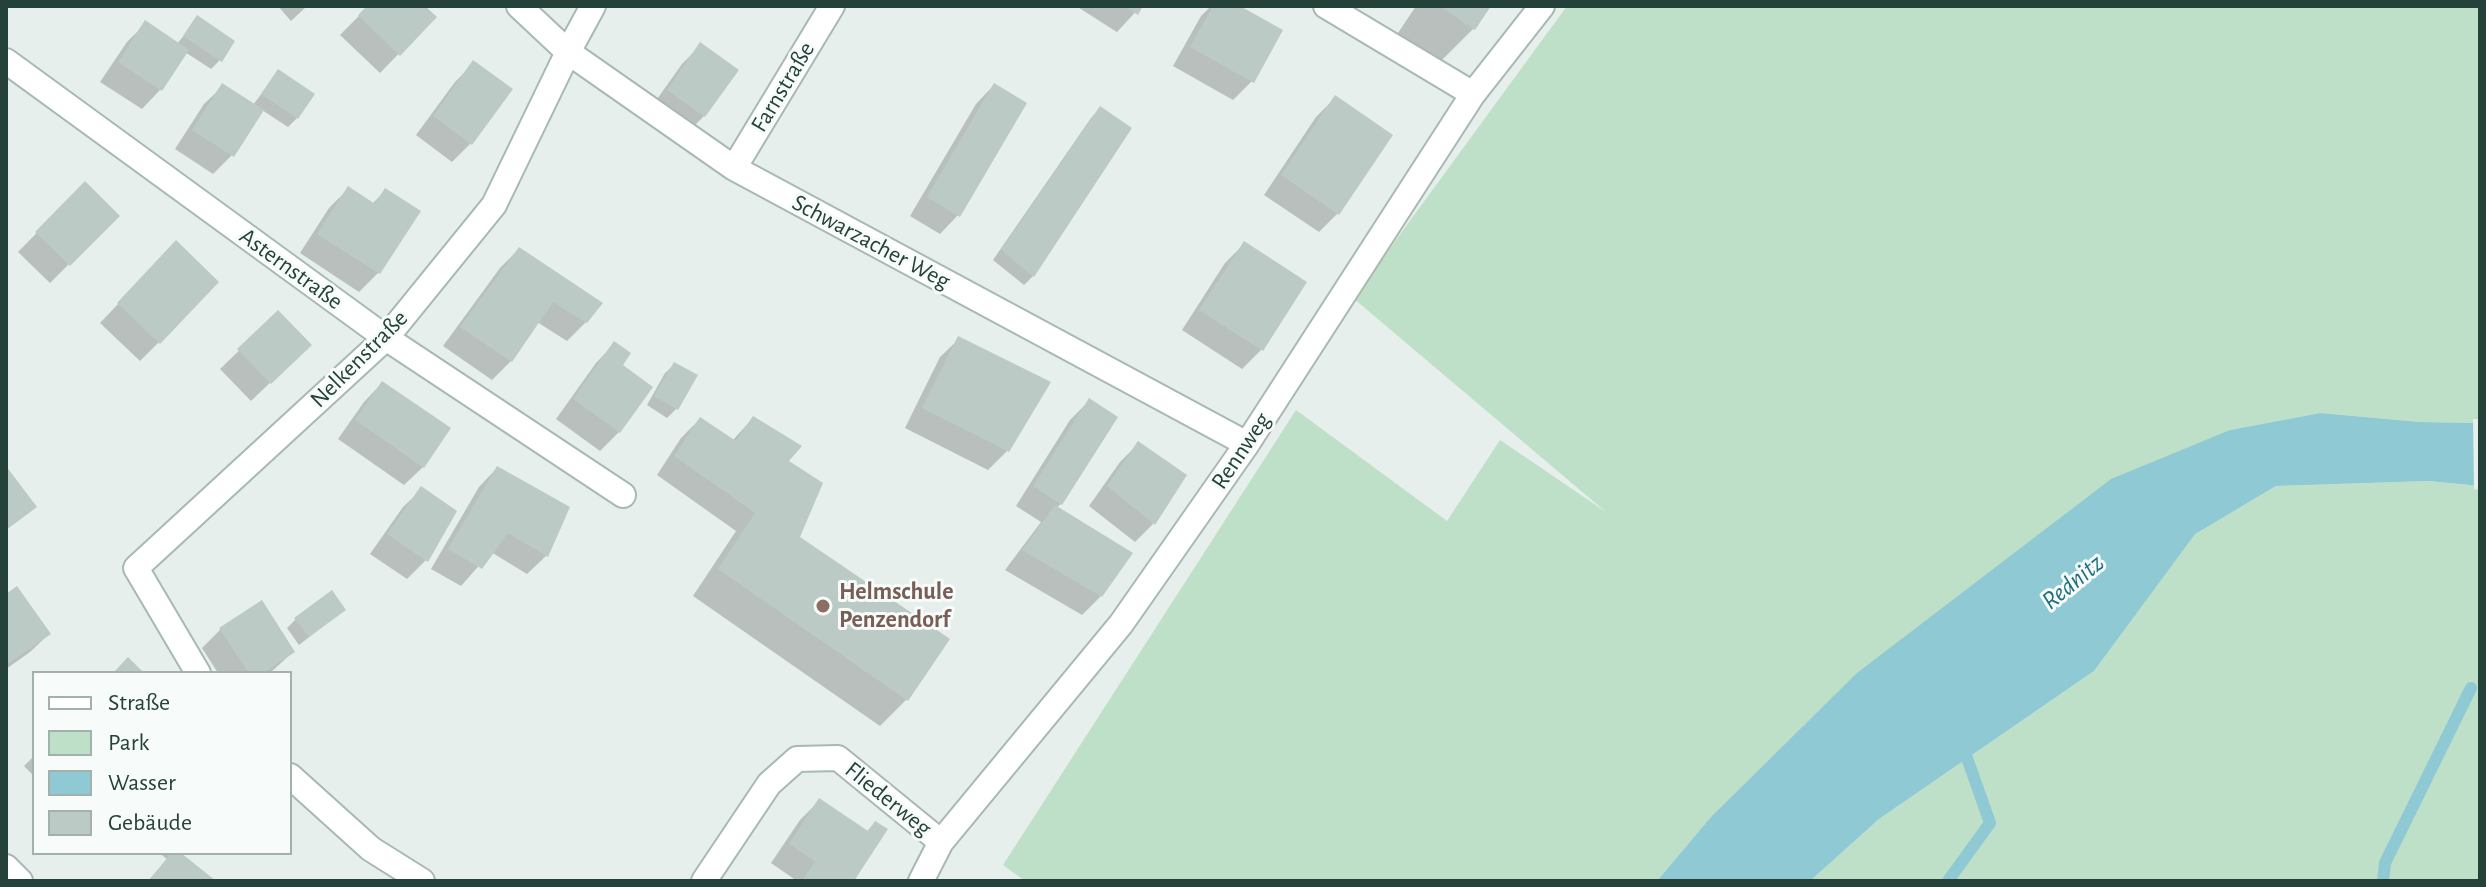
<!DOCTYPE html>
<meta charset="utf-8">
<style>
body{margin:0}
#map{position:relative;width:2486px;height:887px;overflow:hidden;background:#e6efeb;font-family:"Alegreya Sans",sans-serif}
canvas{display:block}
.frame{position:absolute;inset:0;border:8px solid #24423a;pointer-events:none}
.legend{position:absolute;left:32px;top:671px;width:260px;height:184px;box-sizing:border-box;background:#f7fbf9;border:2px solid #a3b1ad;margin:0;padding:10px 14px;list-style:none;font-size:24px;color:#24423a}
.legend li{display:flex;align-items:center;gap:16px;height:40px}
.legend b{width:40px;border:2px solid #a3b1ad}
</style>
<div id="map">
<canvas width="2486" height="887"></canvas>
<div class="frame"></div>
<ul class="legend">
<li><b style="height:10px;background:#fff"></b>Straße</li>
<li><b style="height:22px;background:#bfe0c8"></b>Park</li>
<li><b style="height:22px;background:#8ec9d4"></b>Wasser</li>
<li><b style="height:22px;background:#bbcac4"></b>Gebäude</li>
</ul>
</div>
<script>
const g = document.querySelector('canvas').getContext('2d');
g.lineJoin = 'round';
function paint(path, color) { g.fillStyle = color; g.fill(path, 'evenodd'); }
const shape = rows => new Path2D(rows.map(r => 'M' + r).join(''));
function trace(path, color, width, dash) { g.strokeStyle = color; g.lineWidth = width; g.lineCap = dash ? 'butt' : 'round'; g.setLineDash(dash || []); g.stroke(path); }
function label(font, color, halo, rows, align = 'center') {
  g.font = font + ' "Alegreya Sans",sans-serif'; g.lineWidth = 6; g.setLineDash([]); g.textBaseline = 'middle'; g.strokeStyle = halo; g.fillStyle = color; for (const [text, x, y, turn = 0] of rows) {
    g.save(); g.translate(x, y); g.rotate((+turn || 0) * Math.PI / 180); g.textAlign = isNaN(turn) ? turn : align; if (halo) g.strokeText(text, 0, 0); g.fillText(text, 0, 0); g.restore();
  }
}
paint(shape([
 [1567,6,2480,6,2480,423,2420,422,2320,413,2230,430,1710,818,1657,881,1025,881,1003,865,1296,410,1447,521,1500,440,1606,512,1353,298,1353,293,1382,259],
 [2429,481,2480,486,2480,881,1810,881,1879,819,2094,671,2194,534,2276,486]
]), '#bfe0c8');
paint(shape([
 [2320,413,2420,422,2480,423,2480,486,2429,481,2276,486,2195,534,2094,671,1879,819,1810,881,1657,881,1710,818,1857,673,2111,479,2230,430]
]), '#8ec9d4');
paint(shape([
 [2473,419,2480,419,2480,490,2474,489]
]), '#e6efeb');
paint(shape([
 [278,6,307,6,291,21],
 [369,6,422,6,434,17,380,73,340,35],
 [1076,6,1141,6,1117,32],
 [1211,6,1236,6,1252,81,1233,100,1173,66,1201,16],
 [1416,6,1489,6,1474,28,1433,69,1392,42],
 [198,18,220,60,211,69,185,52,160,90,142,109,100,82,127,42,146,23,177,44],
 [701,45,704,116,685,135,650,109,682,64],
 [474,63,471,143,452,162,416,135,455,82],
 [278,72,297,118,288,127,262,110,232,155,213,174,175,149,204,104,223,86,253,105],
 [994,85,958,215,940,234,910,216,976,104],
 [1335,98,1338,213,1319,232,1264,195,1316,117],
 [1100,109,1130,129,1033,276,1024,285,993,260,1091,118],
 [85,184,117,216,50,283,18,252],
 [348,189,372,204,385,191,418,212,378,273,359,292,300,253,329,208],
 [1244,244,1304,283,1261,350,1242,369,1182,330,1225,263],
 [519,249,586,322,567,341,537,322,511,361,492,380,443,346,500,268],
 [158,262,159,342,140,361,100,323],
 [278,313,309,345,251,401,220,369],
 [959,339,1049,383,1007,451,988,470,905,428,940,357],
 [614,344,620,366,619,432,600,451,556,419,596,363],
 [675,364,676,409,667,418,647,405,665,373],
 [382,383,423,467,404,485,338,439,364,402],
 [1089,401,1061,504,1056,508,1101,596,1082,615,1005,570,1041,522,1016,506,1070,420],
 [753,418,788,462,798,538,907,699,880,726,693,596,736,531,657,475,681,438,700,419,732,441],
 [1138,444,1153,524,1135,542,1089,506,1120,462],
 [497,468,546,556,527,574,491,552,461,586,431,569,479,487],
 [422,489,426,560,407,579,370,554,403,507],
 [6,596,49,634,30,652,6,669],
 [344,610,299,645,287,628,296,619],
 [221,629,293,652,270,673,218,673,202,648],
 [34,756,34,776,24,766],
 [819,801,866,832,875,823,852,881,797,881,771,863,800,820],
 [159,853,178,853,213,881,148,881,167,859]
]), '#0003');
trace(shape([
 [1948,881,1990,823,1967,758],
 [2383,881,2385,863,2471,688]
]), '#8ec9d4', 12);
paint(shape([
 [367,6,425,6,437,17,400,56,358,15],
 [1124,6,1143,6,1138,15],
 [1213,6,1240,6,1283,30,1254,83,1190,47],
 [1440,6,1491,6,1475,30],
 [197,15,235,41,222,62,183,36],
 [145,20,189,50,162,91,118,62],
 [700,42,739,70,705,117,667,90],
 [473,60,513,89,472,145,433,116],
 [278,69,315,94,298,119,261,94],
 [222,83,264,110,234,157,192,130],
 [994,83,1027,103,960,217,927,197],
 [1335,95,1393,135,1339,215,1281,175],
 [1100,106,1132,128,1034,277,1001,250],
 [85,181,120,216,70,266,35,232],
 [348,186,375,204,385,188,421,211,380,274,317,234],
 [176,240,219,282,160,344,117,303],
 [1244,241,1307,282,1263,351,1199,310],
 [519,247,603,303,587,323,553,302,512,362,460,327],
 [278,310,312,345,271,384,237,349],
 [958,336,1051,382,1009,452,922,408],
 [614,341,631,353,623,365,653,387,620,433,573,399],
 [674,362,698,375,678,410,654,396],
 [382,381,451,428,424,468,355,420],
 [1089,398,1118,417,1062,505,1033,486],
 [753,416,802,446,789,461,823,483,800,537,950,639,908,701,718,569,755,513,674,456,700,417,736,441],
 [1138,441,1187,475,1155,525,1107,486],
 [6,466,37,507,6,530],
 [497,466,570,507,548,557,508,533,482,569,448,549],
 [421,486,457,511,428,562,387,534],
 [1055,505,1133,553,1102,597,1022,550],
 [17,586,51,634,6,665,6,594],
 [332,590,346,610,309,637,294,618],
 [262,600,295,652,263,673,249,673,219,628],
 [128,657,144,673,113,673],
 [819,798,868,831,875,821,888,829,854,881,802,881,815,861,789,844],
 [171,853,181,853,216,881,149,881]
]), '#bbcac4');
const street = shape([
 [519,6,568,52,734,168,1247,444],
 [1326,6,1473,94],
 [6,61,386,338,623,495],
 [734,168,832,6],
 [198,673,136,568,386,338,494,205,568,52,593,6],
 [290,776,371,849,422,881],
 [6,867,20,881],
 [704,881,769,784,797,759,838,758,941,842],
 [921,881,941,842,1121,624,1247,444,1473,94,1542,6]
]);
trace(street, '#a8b8b2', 28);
trace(street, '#fff', 24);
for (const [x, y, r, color] of [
 [823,606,8,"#8d6e63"]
]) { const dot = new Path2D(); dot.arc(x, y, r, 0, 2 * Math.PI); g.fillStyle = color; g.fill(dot); trace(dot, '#f7fbf9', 3); }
label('24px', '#24423a', '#f7fbf9', [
 ["Farnstraße",783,87,-59],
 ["Schwarzacher Weg",871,242,28],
 ["Asternstraße",291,269,36],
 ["Nelkenstraße",359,359,-45],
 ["Rennweg",1241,451,-56],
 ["Fliederweg",888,799,39]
]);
label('bold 24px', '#785e54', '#f7fbf9', [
 ["Helmschule",839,592],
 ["Penzendorf",839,620]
], 'left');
label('italic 26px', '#1c6f80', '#f7fbf9', [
 ["Rednitz",2073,582,-39]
]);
</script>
